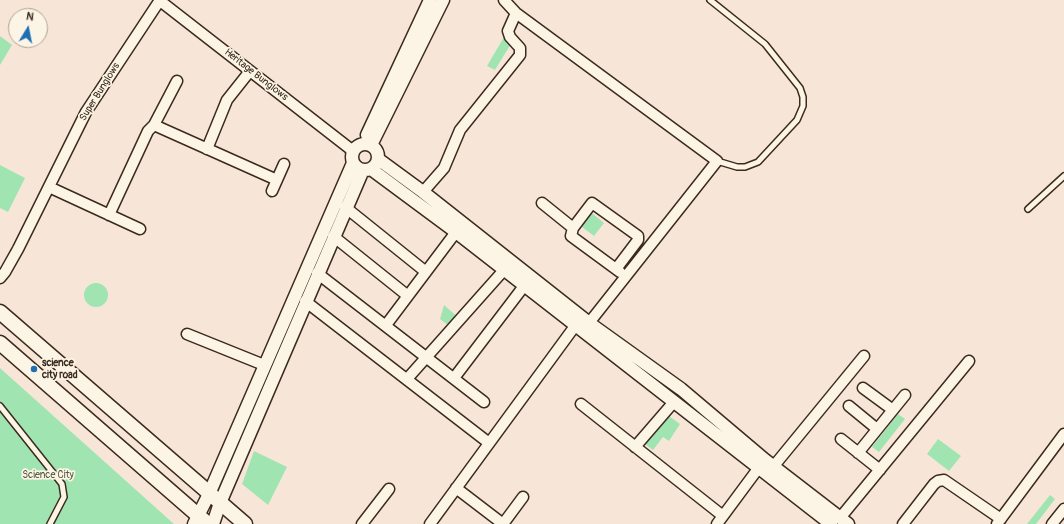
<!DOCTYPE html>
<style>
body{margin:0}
#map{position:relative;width:1064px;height:524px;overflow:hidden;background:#f7e6d8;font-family:Pangolin,sans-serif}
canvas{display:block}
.north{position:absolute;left:8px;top:8px;width:40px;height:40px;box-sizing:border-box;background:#fcf5e5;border:1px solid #afa495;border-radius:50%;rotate:10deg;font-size:11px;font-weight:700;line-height:16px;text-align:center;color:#3b2a1e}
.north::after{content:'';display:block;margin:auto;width:14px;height:18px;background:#1f6fb2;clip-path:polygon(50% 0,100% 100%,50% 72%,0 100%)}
</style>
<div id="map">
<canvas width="1064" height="524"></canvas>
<div class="north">N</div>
</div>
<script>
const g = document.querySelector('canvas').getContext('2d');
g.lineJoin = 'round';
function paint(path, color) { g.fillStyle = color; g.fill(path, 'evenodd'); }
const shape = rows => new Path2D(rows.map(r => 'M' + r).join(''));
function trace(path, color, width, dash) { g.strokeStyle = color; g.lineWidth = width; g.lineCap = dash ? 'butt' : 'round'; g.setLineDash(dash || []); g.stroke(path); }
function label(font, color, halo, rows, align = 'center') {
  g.font = font + ' Pangolin,sans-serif'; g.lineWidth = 3.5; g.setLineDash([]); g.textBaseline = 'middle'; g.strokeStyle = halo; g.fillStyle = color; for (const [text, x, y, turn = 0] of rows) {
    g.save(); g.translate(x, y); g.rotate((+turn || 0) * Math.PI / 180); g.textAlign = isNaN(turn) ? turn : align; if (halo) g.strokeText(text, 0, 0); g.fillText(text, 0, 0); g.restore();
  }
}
paint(shape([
 [0,36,12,45,0,65],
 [504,37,512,42,495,70,487,66],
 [0,165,25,178,8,212,0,208],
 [588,210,604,223,594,236,578,224],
 '84 295a12 12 0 1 1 24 0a12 12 0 1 1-24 0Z',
 [444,305,460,319,452,328,440,319],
 [0,368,174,524,0,524],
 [666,414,680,424,669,441,663,437,653,450,645,444],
 [898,414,905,419,879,452,872,447],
 [938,439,961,456,949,471,927,454],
 [254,451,287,467,268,505,242,484],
 [1050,495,1055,499,1036,524,1027,524]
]), '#a0e5b1');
const service = shape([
 [710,0,765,44,800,88,803,97,803,106,797,120,758,162,745,167,737,167,717,161],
 [1028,209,1064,176],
 [0,406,62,484,64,497,50,524]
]);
const minor = shape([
 [159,0,353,151],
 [504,0,516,13,717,161,585,328],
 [154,125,177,81],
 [207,149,227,100,250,71],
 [49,187,140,229],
 [272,191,284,164],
 [423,192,444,168,460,130,520,55,520,48,510,37,508,31,516,13],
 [542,203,573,228,592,203,638,236,638,240,616,269],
 [345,207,426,272],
 [109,215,148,131,154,125,277,180],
 [573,228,571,236,620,272],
 [333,236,408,296],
 [317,273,484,402],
 [0,278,5,272,18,249,86,112,160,0],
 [305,301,489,443],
 [386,325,456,232],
 [187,334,264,365],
 [454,378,524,286],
 [407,379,504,270],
 [863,388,893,410],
 [581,404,723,516],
 [849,406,877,429],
 [841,439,880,470],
 [635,447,673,403],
 [858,453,905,395],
 [773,467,864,356],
 [456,488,503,524],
 [840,518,969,361],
 [362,524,389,489],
 [430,524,575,326],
 [503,524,523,497],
 [717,524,763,462],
 [903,524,934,484,938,481,944,480,1001,519],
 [997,524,1064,434],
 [1052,524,1064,509]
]);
const tertiary = shape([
 [367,135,430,0],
 '352 157a13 13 0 1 1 26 0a13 13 0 1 1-26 0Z',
 [371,145,443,0],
 [378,159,423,192,589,323,681,389,765,460,848,524],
 [371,169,456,232,831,524],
 [194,524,209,494,353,163],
 [213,524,220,503,363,170]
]);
const secondary = shape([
 [0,312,245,524],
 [0,343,208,524]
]);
trace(service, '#3b2a1e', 8);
trace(minor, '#3b2a1e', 13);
trace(tertiary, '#3b2a1e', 15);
trace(secondary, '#3b2a1e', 17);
trace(service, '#fcf5e5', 5);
trace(minor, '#fcf5e5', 10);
trace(tertiary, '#fcf5e5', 12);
trace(secondary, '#fcf5e5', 14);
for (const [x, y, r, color] of [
 [34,369,4,"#1f6fb2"]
]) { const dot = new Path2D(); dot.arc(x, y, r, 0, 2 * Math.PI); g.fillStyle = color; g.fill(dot); trace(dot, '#fcf5e5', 1.5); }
label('10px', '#3b2a1e', '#fcf5e5', [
 ["Heritage Bunglows",256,75,38],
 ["Super Bunglows",100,92,-58]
]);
label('bold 10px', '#3b2a1e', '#fcf5e5', [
 ["science",42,363],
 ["city road",42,375]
], 'left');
label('10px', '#545943', '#fcf5e5', [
 ["Science City",48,475]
]);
</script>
